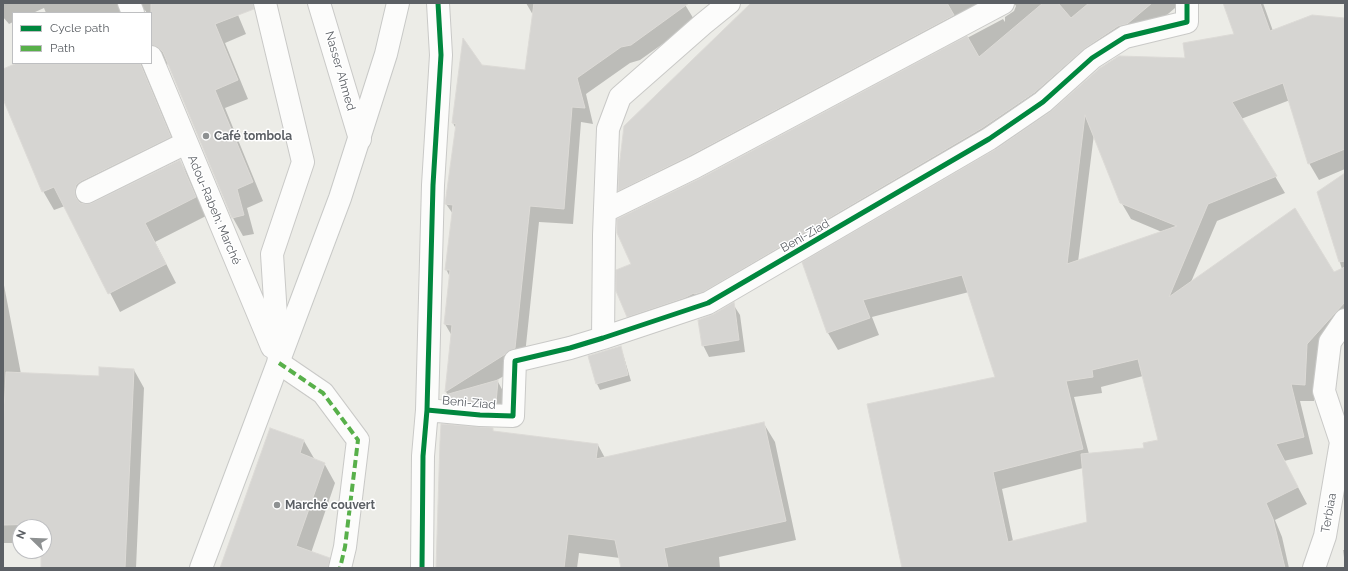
<!DOCTYPE html>
<meta charset="utf-8">
<style>
body{margin:0}
#map{position:relative;width:1348px;height:571px;overflow:hidden;background:#ecece7;font-family:Raleway,sans-serif}
canvas{display:block}
.frame{position:absolute;inset:0;border:4px solid #5c6065;pointer-events:none}
.legend{position:absolute;left:12px;top:12px;width:140px;height:52px;box-sizing:border-box;background:#fff;border:1px solid #bebfc1;margin:0;padding:5px 7px;list-style:none;font-size:12px;color:#5c6065}
.legend li{display:flex;align-items:center;gap:8px;height:20px}
.legend b{width:20px;border:1px solid #bebfc1}
.north{position:absolute;left:12px;top:519px;width:40px;height:40px;box-sizing:border-box;background:#fff;border:1px solid #bebfc1;border-radius:50%;rotate:293deg;font-size:11px;font-weight:700;line-height:16px;text-align:center;color:#5c6065}
.north::after{content:'';display:block;margin:auto;width:14px;height:18px;background:#8e9192;clip-path:polygon(50% 0,100% 100%,50% 72%,0 100%)}
</style>
<div id="map">
<canvas width="1348" height="571"></canvas>
<div class="frame"></div>
<ul class="legend">
<li><b style="height:5px;background:#00873e"></b>Cycle path</li>
<li><b style="height:5px;background:#58b04a"></b>Path</li>
</ul>
<div class="north">N</div>
</div>
<script>
const g = document.querySelector('canvas').getContext('2d');
g.lineJoin = 'round';
function paint(path, color) { g.fillStyle = color; g.fill(path, 'evenodd'); }
const shape = rows => new Path2D(rows.map(r => 'M' + r).join(''));
function trace(path, color, width, dash) { g.strokeStyle = color; g.lineWidth = width; g.lineCap = dash ? 'butt' : 'round'; g.setLineDash(dash || []); g.stroke(path); }
function label(font, color, halo, rows, align = 'center') {
  g.font = font + ' Raleway,sans-serif'; g.lineWidth = 3; g.setLineDash([]); g.textBaseline = 'middle'; g.strokeStyle = halo; g.fillStyle = color; for (const [text, x, y, turn = 0] of rows) {
    g.save(); g.translate(x, y); g.rotate((+turn || 0) * Math.PI / 180); g.textAlign = isNaN(turn) ? turn : align; if (halo) g.strokeText(text, 0, 0); g.fillText(text, 0, 0); g.restore();
  }
}
paint(shape([
 [3,3,233,3,246,34,225,43,248,99,225,108,263,201,247,208,254,234,243,236,233,218,169,65,164,63,181,156,92,199,85,206,93,204,180,161,191,180,206,216,155,242,176,283,120,312,65,206,54,210,43,191,3,96,3,70,20,63,151,63,151,13,146,13,146,11,142,9,131,13,46,13,44,8,33,13,13,13,13,22,9,24,3,17],
 [526,3,684,3,695,21,640,60,630,63,586,94,593,124,581,122,573,224,539,222,524,364,497,380,504,393,502,414,452,411,445,399,448,395,446,392,452,336,445,324,450,277,446,269,453,214,446,204,456,129,453,123,481,66,526,71,533,15],
 [752,3,998,3,628,206,619,190],
 [1014,3,1181,3,1137,40,638,333,628,316,632,264,701,179,1003,19,1005,22,1005,17,1014,11,1016,6],
 [1224,3,1263,3,1273,31,1345,24,1345,169,1319,180,1309,163,1290,100,1241,119,1285,193,1217,221,1191,282,1334,273,1342,269,1318,193,1345,174,1345,329,1316,361,1314,401,1300,401,1313,454,1284,461,1307,504,1275,520,1282,537,1289,568,903,568,996,377,969,292,872,317,879,335,838,350,828,333,804,263,1186,59,1236,35],
 [1094,134,1121,202,1131,219,1162,232,1078,262],
 [1143,376,1159,440,1145,449,1089,454,1074,397,1102,393,1101,387],
 [1083,468,1088,523,1013,541,1002,489],
 [3,280,21,374,100,377,134,370,144,388,136,568,42,568,42,551,44,551,44,527,20,527,20,543,3,543],
 [733,304,740,315,745,352,709,357,703,345,715,315],
 [620,348,623,354,631,381,600,390,597,384,589,356],
 [764,424,775,442,796,540,719,557,720,568,622,568,620,558,579,553,577,568,437,568,492,429,494,432,598,445,605,458],
 [304,441,315,460,324,463,335,483,311,553,329,559,334,568,222,568],
 [1343,550,1345,550,1345,565]
]), '#0003');
const building = shape([
 [151,3,253,3,254,9,215,24,238,80,215,90,253,182,237,189,244,215,232,218,163,52,158,47,151,45,151,3],
 [534,3,689,3,631,45,621,47,577,78,585,108,572,107,564,209,530,206,515,348,445,392,452,325,444,324,450,270,445,270,453,205,445,204,456,124,452,123,463,38,482,65,525,70,534,3],
 [751,3,947,3,954,15,689,156,618,191,619,168,624,126,751,3],
 [1043,3,1058,3,1071,18,1089,3,1152,3,1127,24,1118,26,1085,48,1035,92,982,128,703,292,694,294,694,293,684,298,627,317,616,291,616,270,631,264,617,233,617,219,701,178,967,36,979,57,1043,3],
 [1223,3,1260,3,1270,31,1312,15,1345,18,1345,149,1308,164,1283,83,1232,102,1277,176,1208,204,1169,297,1295,208,1334,272,1345,267,1345,302,1307,344,1305,385,1291,384,1304,437,1276,444,1298,487,1266,503,1273,519,1285,568,902,568,867,404,995,377,962,275,863,300,870,318,827,333,802,262,996,149,1050,112,1100,68,1119,56,1185,58,1183,43,1234,34,1223,3],
 [1085,115,1120,203,1177,226,1067,264,1085,115],
 [1138,359,1158,440,1143,443,1144,448,1081,454,1087,522,1008,542,993,472,1083,449,1066,381,1093,377,1092,370,1138,359],
 [17,63,140,63,171,137,81,181,76,185,75,192,76,198,80,203,87,204,92,203,180,160,196,197,145,223,166,264,108,294,54,187,42,192,3,99,3,69,17,63],
 [1345,173,1345,261,1339,262,1317,192,1345,173],
 [734,302,739,340,702,346,698,320,714,314,734,302],
 [621,346,628,375,596,384,588,356,621,346],
 [99,367,134,369,125,568,41,568,41,551,44,551,44,527,42,527,43,524,3,525,3,430,6,372,99,376,99,367],
 [498,380,496,403,444,399,445,395,498,380],
 [764,422,786,521,664,548,668,568,621,568,615,540,568,534,564,568,436,568,440,441,441,424,493,428,493,431,598,444,596,459,764,422],
 [270,428,304,440,300,453,325,463,296,546,330,558,328,568,220,568,270,428]
]);
paint(building, '#d6d5d2');
trace(building, '#dcdad6', 1);
const pedestrian = shape([
 [279,363,323,393,358,440,345,547,340,568]
]);
const minor = shape([
 [129,3,133,13],
 [265,3,303,162,272,254,279,363],
 [319,3,360,139],
 [151,57,272,347],
 [87,192,186,143],
 [605,211,695,167,1003,3],
 [603,338,604,235,608,129,620,97,703,24,729,3],
 [427,410,480,415,513,416,515,361,570,348,603,338,708,303,989,139,1043,102,1092,58,1125,37,1187,22,1187,3],
 [422,568,423,456,427,410,433,185,441,55,438,3],
 [1314,568,1325,536,1341,442,1324,391,1330,342,1345,320]
]);
const secondary = shape([
 [201,568,340,198,386,54,398,3]
]);
trace(pedestrian, '#c9c9c7', 24);
trace(minor, '#c9c9c7', 24);
trace(secondary, '#c8c9c7', 24);
trace(pedestrian, '#fcfcfb', 22);
trace(minor, '#fcfcfb', 22);
trace(secondary, '#fcfcfb', 22);
trace(shape([
 [279,363,323,393,358,440,345,547,340,568]
]), '#58b04a', 4, [8, 4]);
trace(shape([
 [427,410,480,415,513,416,515,361,570,348,603,338,708,303,989,139,1043,102,1092,58,1125,37,1187,22,1187,3],
 [422,568,423,456,427,410,433,185,441,55,438,3]
]), '#00873e', 5);
for (const [x, y, r, color] of [
 [206,136,4,"#8e9192"],
 [277,505,4,"#8e9192"]
]) { const dot = new Path2D(); dot.arc(x, y, r, 0, 2 * Math.PI); g.fillStyle = color; g.fill(dot); trace(dot, '#fff', 1.5); }
label('12px', '#5c6065', '#fff', [
 ["Nasser Ahmed",340,71,74],
 ["Adou-Rabeh; Marché",214,210,67],
 ["Beni-Ziad",805,236,-30],
 ["Beni-Ziad",469,403,5],
 ["Terbiaa",1329,513,-80]
]);
label('bold 12px', '#5c6065', '#fff', [
 ["Café tombola",214,136],
 ["Marché couvert",285,505]
], 'left');
</script>
